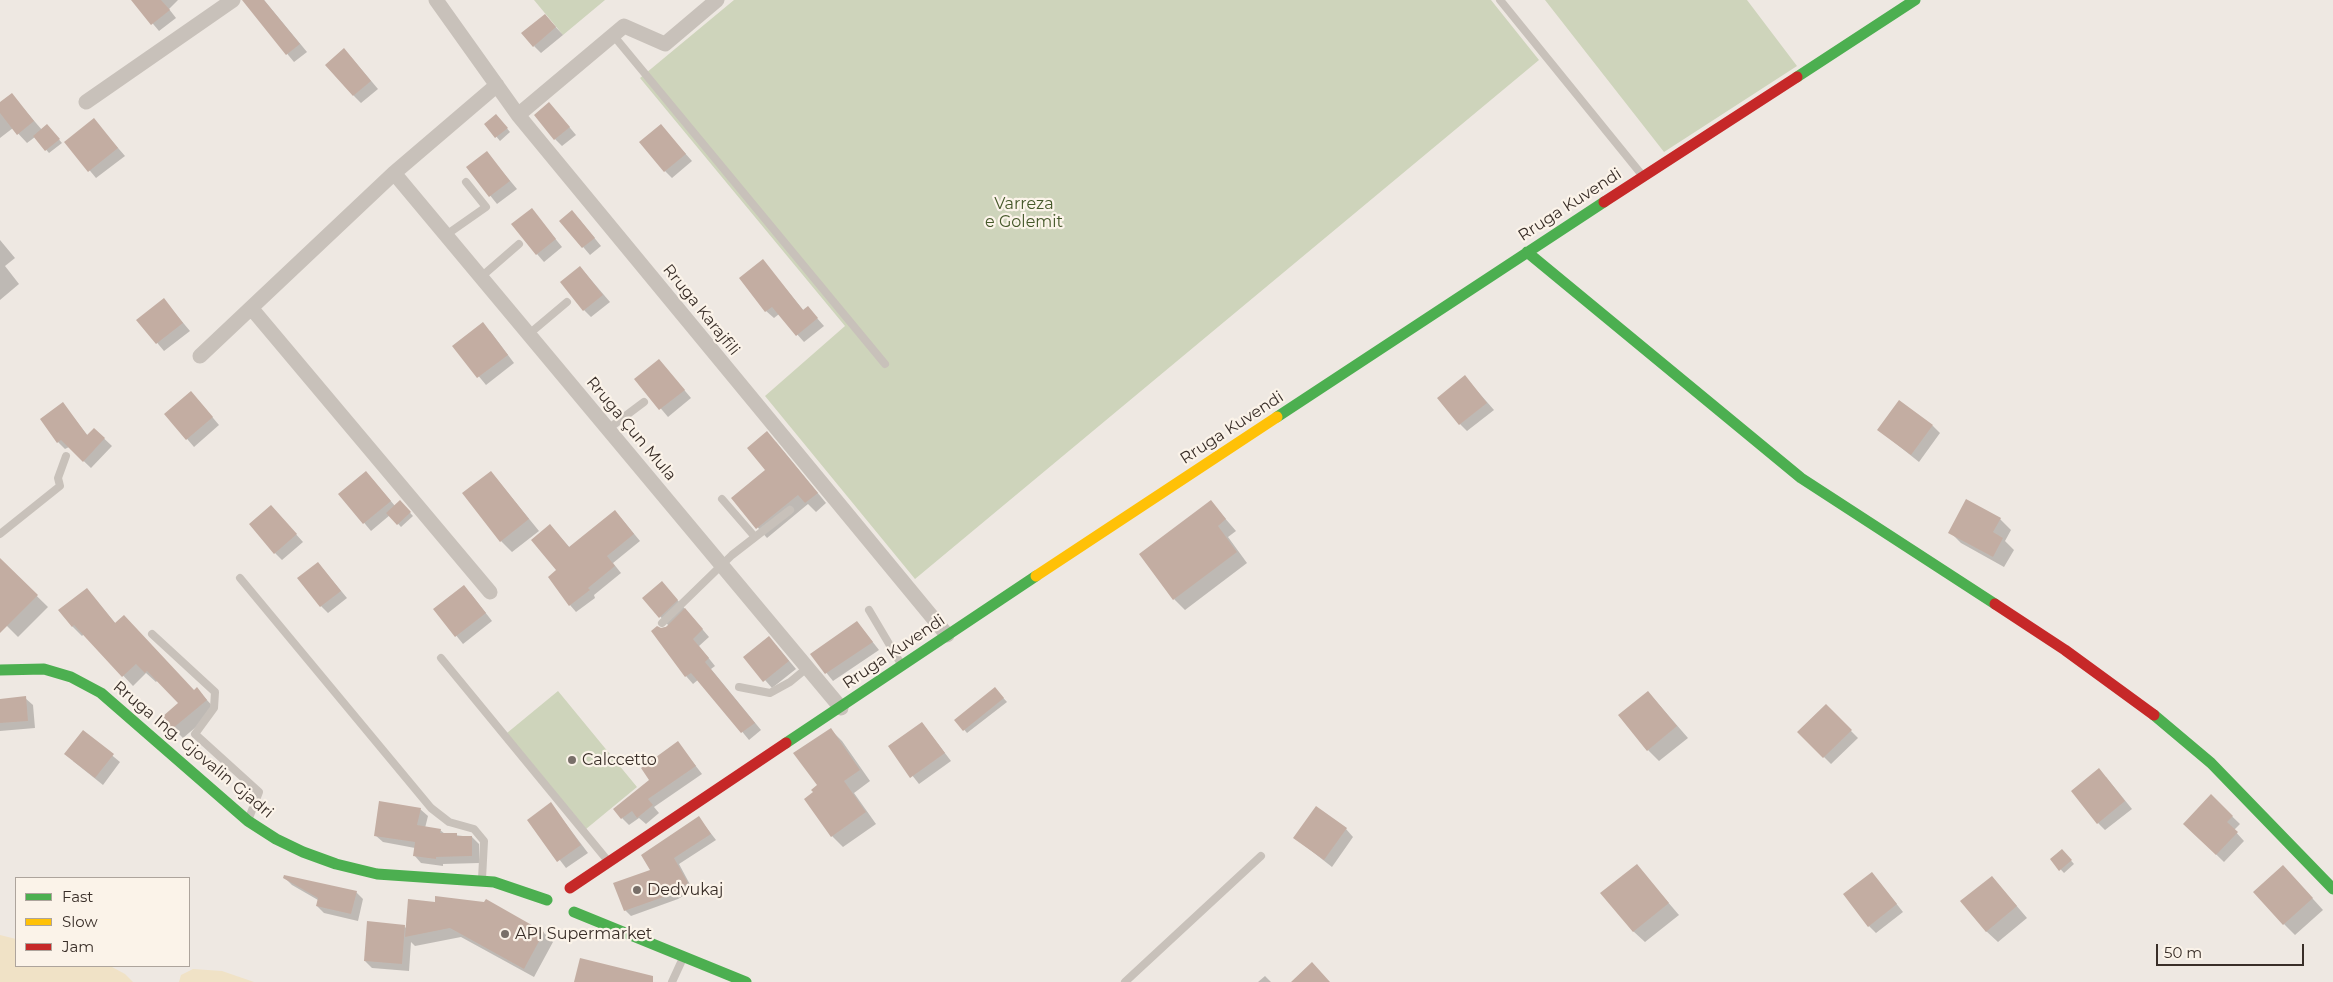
<!DOCTYPE html>
<meta charset="utf-8">
<style>
body{margin:0}
#map{position:relative;width:2333px;height:982px;overflow:hidden;background:#eee8e2;font-family:Montserrat,sans-serif}
canvas{display:block}
.legend{position:absolute;left:15px;top:877px;width:175px;height:90px;box-sizing:border-box;background:#fbf3e9;border:1px solid #ada49c;margin:0;padding:6px 9px;list-style:none;font-size:15px;color:#392e28}
.legend li{display:flex;align-items:center;gap:10px;height:25px}
.legend b{width:25px;border:1px solid #ada49c}
.scale{position:absolute;left:2156px;top:944px;width:148px;height:22px;box-sizing:border-box;border:2px solid #392e28;border-top:0;padding-left:6px;font-size:15px;line-height:18px;white-space:nowrap;color:#392e28;-webkit-text-stroke:4px #fbf3e9;paint-order:stroke}
</style>
<div id="map">
<canvas width="2333" height="982"></canvas>
<ul class="legend">
<li><b style="height:6px;background:#4caf50"></b>Fast</li>
<li><b style="height:6px;background:#ffc107"></b>Slow</li>
<li><b style="height:6px;background:#c62828"></b>Jam</li>
</ul>
<div class="scale">50 m</div>
</div>
<script>
const g = document.querySelector('canvas').getContext('2d');
g.lineJoin = 'round';
function paint(path, color) { g.fillStyle = color; g.fill(path, 'evenodd'); }
const shape = rows => new Path2D(rows.map(r => 'M' + r).join(''));
function trace(path, color, width, dash) { g.strokeStyle = color; g.lineWidth = width; g.lineCap = dash ? 'butt' : 'round'; g.setLineDash(dash || []); g.stroke(path); }
function label(font, color, halo, rows, align = 'center') {
  g.font = font + ' Montserrat,sans-serif'; g.lineWidth = 4.5; g.setLineDash([]); g.textBaseline = 'middle'; g.strokeStyle = halo; g.fillStyle = color; for (const [text, x, y, turn = 0] of rows) {
    g.save(); g.translate(x, y); g.rotate((+turn || 0) * Math.PI / 180); g.textAlign = isNaN(turn) ? turn : align; if (halo) g.strokeText(text, 0, 0); g.fillText(text, 0, 0); g.restore();
  }
}
paint(shape([
 [534,0,605,0,563,35],
 [734,0,1491,0,1539,60,915,579,765,396,845,326,640,78],
 [1545,0,1747,0,1797,66,1664,152],
 [558,691,637,787,586,829,507,733]
]), '#ced4bb');
paint(shape([
 [0,935,16,939,16,966,110,966,125,974,133,982,0,982],
 [193,969,222,971,254,982,179,982,181,975]
]), '#f0e2c6');
paint(shape([
 [133,0,178,0,169,9,176,18,159,31],
 [249,0,264,0,307,52,294,62,245,3],
 [552,23,563,35,541,53,534,46],
 [351,57,378,89,361,103,354,96],
 [12,95,42,130,50,129,62,143,49,153,35,137,27,143,13,128,0,138,0,104],
 [556,111,576,135,562,146,555,139],
 [499,119,510,132,500,141,486,124],
 [94,120,125,156,96,178,66,142],
 [661,126,692,161,672,178,665,171],
 [487,153,517,189,497,204,468,168],
 [532,210,562,247,544,262,537,254],
 [579,219,601,246,590,255,561,221],
 [0,240,15,258,5,266,19,284,0,300],
 [763,261,804,311,808,308,824,326,804,342,779,314,774,318,766,311],
 [580,267,610,302,591,317,584,310],
 [164,300,190,331,164,351,138,320],
 [490,331,514,363,486,385,454,346],
 [659,360,691,398,668,417,636,379],
 [1465,377,1494,410,1467,431,1460,424],
 [198,400,219,425,194,447,166,414],
 [63,404,88,436,94,429,112,446,91,468,69,447,65,449,58,442],
 [1933,426,1940,433,1919,462,1879,430],
 [776,442,826,503,816,512,808,504,767,538,732,498,767,470],
 [491,472,539,531,512,552,501,541],
 [373,480,395,506,403,505,413,516,401,527,390,515,371,531,340,494],
 [1211,502,1236,531,1228,537,1247,563,1185,610,1174,599],
 [278,514,303,542,282,560,275,553],
 [621,518,640,541,613,563,621,573,594,595,595,598,576,612,570,605,558,571,550,525,570,548],
 [2000,519,2011,530,2005,541,2014,550,2004,567,1961,543,1950,532],
 [0,560,48,607,18,637,0,619],
 [318,563,347,598,328,613,321,606],
 [662,582,709,637,699,646,715,666,711,669,761,730,749,740,699,679,693,684,686,676,652,631,669,626,643,598],
 [87,589,116,624,194,691,197,689,216,710,183,738,173,728,180,704,158,680,156,682,146,673,133,686,84,634,82,636,72,626],
 [471,594,492,621,463,644,435,609],
 [857,622,879,650,833,681,812,655],
 [776,645,796,669,772,688,745,657],
 [998,692,1007,702,967,733,956,720],
 [1648,692,1688,738,1659,761,1648,750],
 [25,698,33,705,35,728,0,731,0,700],
 [1826,706,1858,738,1831,764,1799,732],
 [922,723,951,761,919,784,889,746],
 [831,730,842,741,870,781,854,793,876,824,843,847,832,836,815,793,819,786],
 [84,732,120,762,103,785,73,761],
 [678,743,702,774,654,807,659,813,646,824,639,818,629,825,622,818],
 [2106,777,2132,809,2105,830,2098,823],
 [2211,796,2240,824,2234,830,2244,841,2224,862,2185,824],
 [551,804,588,853,566,868,529,820],
 [420,809,428,816,425,828,440,830,445,834,472,837,479,844,479,863,443,864,443,866,421,863,414,855,415,848,383,842,375,835],
 [699,818,716,840,679,864,693,890,678,899,631,916,625,910,652,870],
 [1346,829,1353,837,1332,867,1295,838],
 [2065,854,2074,864,2064,873,2051,859],
 [1636,865,1679,915,1645,942,1633,931],
 [1872,873,1903,912,1876,933,1869,926],
 [1992,877,2027,918,1998,942,1986,931],
 [285,878,356,892,363,899,358,921,324,913,317,906,318,900,292,885],
 [2294,878,2323,910,2295,935,2284,924],
 [486,901,544,933,553,942,534,977,461,937,415,946,411,942,409,971,372,968,365,961,404,926,407,929,436,903,485,903],
 [1265,976,1271,982,1258,982]
]), '#0003');
paint(shape([
 [131,0,161,0,170,10,151,25],
 [242,0,264,0,300,44,286,55],
 [545,14,556,27,533,47,521,33],
 [344,48,371,81,353,96,325,65],
 [12,93,34,121,17,135,0,113,0,102],
 [549,102,570,127,554,140,534,115],
 [496,114,508,128,495,138,484,124],
 [94,118,118,148,88,172,64,142],
 [47,124,60,139,45,151,33,136],
 [661,124,686,154,664,172,639,142],
 [487,151,510,181,489,197,466,167],
 [532,208,556,239,536,255,511,224],
 [572,210,595,238,582,248,559,221],
 [763,259,803,310,808,306,818,318,796,336,772,307,765,312,739,278],
 [580,266,603,295,583,311,560,282],
 [164,298,183,323,156,344,136,320],
 [483,322,508,355,477,378,452,346],
 [659,359,685,390,659,410,634,379],
 [1465,375,1487,403,1459,425,1437,398],
 [191,391,213,417,186,440,164,414],
 [1899,400,1933,425,1911,455,1877,430],
 [63,402,87,435,94,428,105,438,83,462,61,440,57,443,40,419],
 [767,431,818,493,805,503,798,495,756,529,731,498,765,470,747,448],
 [366,471,391,501,363,524,338,494],
 [491,471,529,519,500,542,462,493],
 [1966,499,2001,518,1993,532,2003,538,1993,557,1948,533],
 [400,500,411,512,397,525,386,513],
 [1211,500,1226,519,1218,526,1237,552,1173,600,1139,554],
 [271,505,297,534,274,554,249,524],
 [615,510,634,534,607,556,615,566,588,588,590,590,569,606,548,577,556,570,531,540,550,524,569,547],
 [0,558,38,595,0,633],
 [318,562,341,591,320,607,297,578],
 [662,581,678,600,659,618,642,598],
 [464,585,486,613,455,637,433,609],
 [87,588,115,623,124,615,194,690,197,687,207,700,172,729,162,717,178,703,147,671,145,673,136,664,122,677,74,625,72,627,58,610],
 [685,608,703,629,693,639,709,658,705,662,755,723,741,733,691,673,685,677,651,631,657,626,661,628,666,627],
 [857,621,873,642,825,674,810,654],
 [769,636,789,661,763,682,743,657],
 [995,687,1004,698,963,731,954,720],
 [1648,691,1677,726,1647,751,1618,715],
 [26,696,28,721,0,723,0,699],
 [1826,704,1852,730,1823,758,1797,732],
 [922,722,945,753,910,778,888,746],
 [831,728,860,770,844,781,866,812,831,837,804,799,813,792,811,790,817,785,793,753],
 [83,730,114,754,95,778,64,754],
 [678,741,696,766,648,799,653,805,637,818,632,811,621,819,613,809,649,780,641,768],
 [2099,768,2125,801,2097,824,2071,791],
 [2211,794,2233,816,2227,822,2238,832,2216,855,2183,824],
 [379,801,421,808,417,825,441,829,440,833,457,833,457,836,472,836,472,856,436,857,436,859,413,856,415,842,374,836],
 [551,802,581,845,557,862,527,820],
 [1316,806,1347,828,1324,860,1293,838],
 [699,816,711,834,674,858,688,883,672,894,624,911,613,883,650,870,641,855],
 [2062,849,2072,860,2059,871,2050,859],
 [1637,864,1669,903,1633,932,1600,893],
 [2283,865,2313,898,2283,925,2253,892],
 [1872,872,1897,904,1868,927,1843,894],
 [284,875,357,891,351,914,316,906,318,898,283,878],
 [1992,876,2017,906,1986,932,1960,901],
 [435,896,484,902,486,899,544,932,524,969,450,928,405,937,408,899,435,902],
 [367,921,405,925,402,964,364,961],
 [580,958,653,976,653,982,574,982],
 [1312,962,1330,982,1291,982]
]), '#c3ada2');
trace(shape([
 [1500,0,1642,175],
 [613,35,885,364],
 [446,235,486,207,466,182],
 [481,277,519,244],
 [529,334,567,302],
 [608,429,644,402],
 [722,499,755,537],
 [0,534,60,486,58,478,66,456],
 [240,578,431,808,449,822,474,829,484,841,482,879],
 [869,610,901,664],
 [662,623,732,555,790,510],
 [152,634,215,692,214,708,195,734,259,792,249,818],
 [441,658,608,861],
 [739,687,770,693,790,682,807,668],
 [672,982,683,958],
 [1125,982,1261,856]
]), '#c8c1ba', 8);
trace(shape([
 [436,0,518,115,947,635],
 [86,102,233,0],
 [518,115,624,26,665,44,717,0],
 [394,173,841,708],
 [252,309,490,592],
 [200,356,394,173,497,85]
]), '#c8c1ba', 15);
trace(shape([
 [1797,77,1915,0],
 [1527,252,1801,478,1995,604],
 [1277,417,1604,202],
 [0,670,44,669,71,677,101,693,248,821,276,839,303,852,336,864,377,874,494,882,547,900],
 [2154,715,2211,763,2333,889],
 [786,743,1036,576],
 [574,912,746,982]
]), '#4caf50', 11);
trace(shape([
 [1036,576,1277,417]
]), '#ffc107', 11);
trace(shape([
 [1604,202,1797,77],
 [1995,604,2065,650,2154,715],
 [570,888,786,743]
]), '#c62828', 11);
for (const [x, y, r, color] of [
 [572,760,5,"#786f69"],
 [637,890,5,"#786f69"],
 [505,934,5,"#786f69"]
]) { const dot = new Path2D(); dot.arc(x, y, r, 0, 2 * Math.PI); g.fillStyle = color; g.fill(dot); trace(dot, '#fbf3e9', 2); }
label('16px', '#45582a', '#fbf3e9', [
 ["Varreza",1024,204],
 ["e Golemit",1024,222]
]);
label('16px', '#392e28', '#fbf3e9', [
 ["Rruga Kuvendi",1570,205,-33],
 ["Rruga Karajfili",701,310,51],
 ["Rruga Kuvendi",1232,428,-33],
 ["Rruga Çun Mula",631,429,50],
 ["Rruga Kuvendi",894,652,-34],
 ["Rruga Ing. Gjovalin Gjadri",193,750,40]
]);
label('16px', '#392e28', '#fbf3e9', [
 ["Calccetto",582,760],
 ["Dedvukaj",647,890],
 ["API Supermarket",515,934]
], 'left');
</script>
